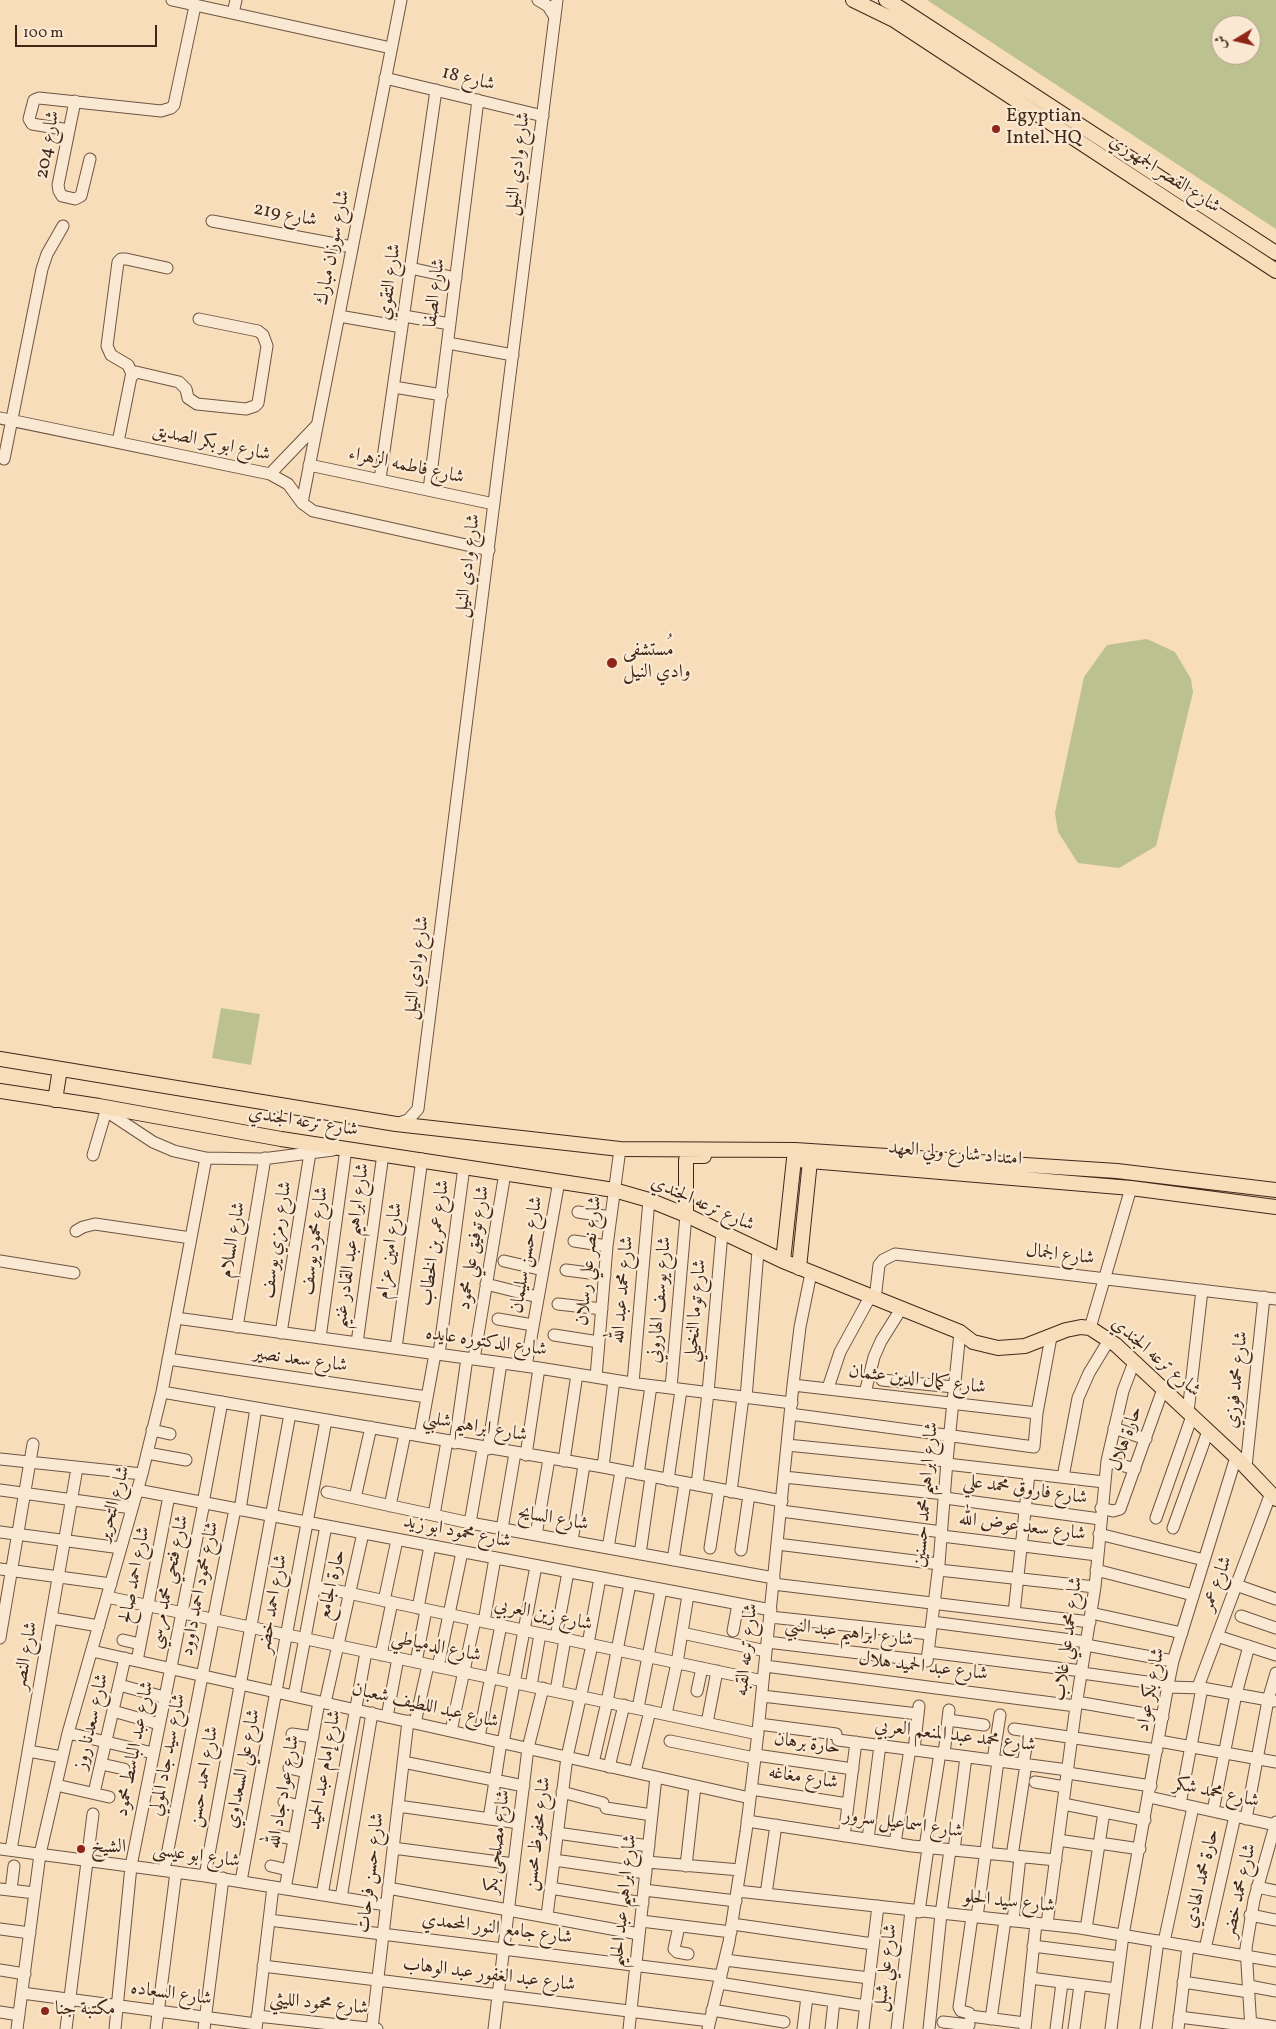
<!DOCTYPE html>
<meta charset="utf-8">
<style>
body{margin:0}
#map{position:relative;width:1276px;height:2029px;overflow:hidden;background:#f7ddba;font-family:Vollkorn,Amiri,serif}
canvas{display:block}
.north{position:absolute;left:1211px;top:15px;width:50px;height:50px;box-sizing:border-box;background:#fae9d2;border:1px solid #b09b88;border-radius:50%;rotate:261deg;font-size:14px;font-weight:700;line-height:20px;text-align:center;color:#41271a}
.north::after{content:'';display:block;margin:auto;width:18px;height:22px;background:#8f2418;clip-path:polygon(50% 0,100% 100%,50% 72%,0 100%)}
.scale{position:absolute;left:15px;top:25px;width:142px;height:22px;box-sizing:border-box;border:2px solid #41271a;border-top:0;padding-left:6px;font-size:15px;line-height:18px;white-space:nowrap;color:#41271a;-webkit-text-stroke:4px #fae9d2;paint-order:stroke}
</style>
<div id="map">
<canvas width="1276" height="2029"></canvas>
<div class="north">ش</div>
<div class="scale">100 m</div>
</div>
<script>
const g = document.querySelector('canvas').getContext('2d');
g.lineJoin = 'round';
function paint(path, color) { g.fillStyle = color; g.fill(path, 'evenodd'); }
const shape = rows => new Path2D(rows.map(r => 'M' + r).join(''));
function trace(path, color, width, dash) { g.strokeStyle = color; g.lineWidth = width; g.lineCap = dash ? 'butt' : 'round'; g.setLineDash(dash || []); g.stroke(path); }
function label(font, color, halo, rows, align = 'center') {
  g.font = font + ' Vollkorn,Amiri,serif'; g.lineWidth = 4.5; g.setLineDash([]); g.textBaseline = 'middle'; g.strokeStyle = halo; g.fillStyle = color; for (const [text, x, y, turn = 0] of rows) {
    g.save(); g.translate(x, y); g.rotate((+turn || 0) * Math.PI / 180); g.textAlign = isNaN(turn) ? turn : align; if (halo) g.strokeText(text, 0, 0); g.fillText(text, 0, 0); g.restore();
  }
}
paint(shape([
 [927,0,1276,0,1276,229],
 [1221,25,1251,25,1251,55,1221,55],
 [1147,639,1175,652,1191,679,1193,692,1156,846,1119,868,1078,863,1058,832,1055,813,1084,677,1107,645],
 [221,1008,260,1014,251,1065,212,1058]
]), '#bcc190');
const minor = shape([
 [172,0,391,48],
 [538,0,548,6,555,17],
 [233,13,236,0],
 [385,78,543,116],
 [75,101,58,185,59,191,62,196,75,199,81,196,90,159],
 [69,130,32,124,29,119,34,100,39,98,161,111,171,108,174,105,195,6],
 [212,221,352,247],
 [410,268,456,278],
 [339,316,402,327],
 [404,316,450,324],
 [448,343,513,355],
 [132,374,128,365,111,355,107,346,118,262,121,259,126,259,167,268],
 [394,387,442,395],
 [0,418,270,474,288,484,302,503,313,511,489,550],
 [118,442,131,377,136,372,179,382,186,389,188,398,197,404,246,409,255,406,258,403,267,346,263,335,258,331,199,319],
 [4,459,42,269,47,254,63,226],
 [309,465,494,504],
 [270,474,317,425],
 [380,479,436,90],
 [429,490,478,100],
 [302,503,401,0],
 [100,1107,153,1142,174,1151,206,1158,262,1159,333,1150],
 [396,1124,408,1120,418,1109,557,0],
 [93,1155,106,1111],
 [578,1212,611,1217],
 [76,1231,83,1227,95,1224,191,1238],
 [574,1241,607,1246],
 [0,1261,74,1273],
 [504,1261,543,1270],
 [566,1270,605,1275],
 [486,1284,538,1297],
 [875,1299,879,1265,883,1260,895,1254,1276,1299],
 [558,1304,602,1309],
 [176,1318,539,1368,638,1384,792,1403],
 [498,1319,533,1325],
 [237,1327,265,1158],
 [1090,1328,1131,1188],
 [281,1333,310,1153],
 [554,1335,599,1342],
 [320,1338,346,1149],
 [357,1343,383,1154],
 [396,1348,422,1159],
 [439,1354,464,1167],
 [168,1359,427,1397],
 [474,1359,505,1173],
 [526,1366,559,1181],
 [596,1377,607,1246,620,1149],
 [882,1380,954,1387],
 [633,1383,649,1200],
 [793,1385,1037,1413],
 [671,1388,686,1215],
 [828,1388,840,1352,870,1297],
 [162,1392,603,1467,782,1501],
 [865,1393,874,1357,881,1341,901,1309],
 [746,1398,758,1251],
 [1188,1412,1202,1290],
 [790,1414,1034,1447,1037,1413,1051,1337],
 [1114,1428,1146,1439],
 [152,1430,170,1434],
 [420,1436,435,1354],
 [455,1443,467,1358],
 [787,1445,947,1461],
 [488,1449,501,1363],
 [147,1453,186,1460],
 [526,1455,539,1368],
 [0,1459,142,1474],
 [564,1461,577,1374],
 [1107,1461,1135,1469],
 [947,1464,1104,1482],
 [603,1467,614,1380],
 [1246,1467,1264,1297],
 [638,1474,651,1386],
 [784,1477,945,1494],
 [1063,1477,1078,1398,1089,1373,1109,1340],
 [668,1480,681,1390],
 [697,1485,708,1393,722,1233],
 [0,1490,132,1508],
 [137,1490,771,1610],
 [327,1492,470,1523,774,1578],
 [731,1492,743,1397],
 [355,1498,371,1427],
 [945,1498,1100,1519],
 [203,1503,222,1402],
 [390,1506,405,1434],
 [1101,1508,1113,1511,1120,1509,1163,1389],
 [240,1510,256,1408],
 [781,1511,942,1532],
 [434,1515,447,1441],
 [1156,1518,1192,1416],
 [470,1523,483,1448],
 [1173,1528,1208,1431],
 [502,1529,515,1453],
 [0,1532,121,1548],
 [1099,1534,1204,1560],
 [536,1535,549,1459],
 [942,1536,1097,1555],
 [572,1541,584,1465],
 [777,1544,939,1564],
 [608,1548,621,1471],
 [710,1548,719,1490],
 [741,1550,749,1495],
 [640,1554,651,1477],
 [673,1560,685,1483],
 [0,1569,111,1584],
 [939,1570,1095,1587],
 [1096,1570,1193,1595],
 [773,1584,1090,1622],
 [1236,1585,1276,1599],
 [315,1586,763,1681],
 [107,1597,758,1734],
 [384,1601,397,1540],
 [418,1608,430,1546],
 [1014,1613,1029,1474],
 [1091,1613,1182,1633],
 [1241,1616,1276,1628],
 [770,1617,930,1634],
 [51,1618,99,1626],
 [484,1622,495,1558],
 [932,1622,1087,1642],
 [733,1631,738,1604],
 [682,1633,766,1651],
 [1217,1636,1276,1655],
 [556,1637,568,1572],
 [0,1638,33,1444],
 [123,1640,140,1644],
 [767,1642,927,1661,939,1564,947,1461,960,1332],
 [588,1644,600,1578],
 [1086,1645,1173,1661],
 [92,1651,750,1798],
 [928,1652,1082,1671],
 [381,1655,392,1602],
 [137,1661,169,1496],
 [416,1662,426,1610],
 [765,1666,1076,1706],
 [438,1667,462,1552],
 [1082,1673,1168,1685],
 [119,1685,164,1697],
 [531,1686,540,1634],
 [1168,1687,1202,1688,1274,1701],
 [1198,1687,1271,1493],
 [556,1691,565,1639],
 [697,1691,702,1668],
 [294,1696,326,1526],
 [762,1696,918,1714],
 [1077,1702,1163,1717],
 [325,1703,363,1533],
 [638,1708,661,1590],
 [113,1711,159,1724],
 [666,1714,677,1663,688,1595],
 [387,1717,398,1658],
 [948,1720,984,1725],
 [415,1723,428,1665],
 [707,1723,717,1671],
 [759,1724,836,1734],
 [1014,1729,1157,1750],
 [451,1731,475,1620],
 [68,1733,153,1753],
 [292,1734,313,1737],
 [479,1737,501,1625],
 [838,1740,1068,1770],
 [670,1741,755,1758],
 [1159,1741,1276,1762],
 [503,1743,536,1566],
 [914,1750,919,1706],
 [28,1751,62,1757],
 [944,1754,949,1710],
 [756,1755,853,1769],
 [993,1760,1000,1715],
 [403,1762,524,1786],
 [593,1763,607,1702,630,1584],
 [101,1764,124,1769],
 [1023,1764,1029,1732],
 [609,1767,624,1705],
 [289,1768,306,1772],
 [635,1772,650,1711],
 [1068,1773,1151,1786],
 [1035,1782,1065,1787],
 [56,1785,109,1797],
 [751,1789,848,1804],
 [562,1792,603,1803],
 [94,1793,125,1658],
 [1149,1797,1275,1825],
 [284,1802,300,1806],
 [1063,1804,1145,1820],
 [1180,1804,1202,1688],
 [398,1806,519,1823],
 [606,1808,652,1815],
 [1213,1811,1236,1694,1249,1646],
 [489,1819,501,1742],
 [1246,1819,1268,1700,1276,1673],
 [747,1821,912,1846,1056,1860],
 [557,1833,649,1846],
 [278,1836,294,1839],
 [844,1836,856,1742],
 [868,1839,880,1745],
 [1058,1840,1099,1846],
 [895,1843,910,1749],
 [1099,1843,1140,1849],
 [925,1847,940,1753],
 [393,1848,514,1864],
 [0,1849,205,1876,386,1905],
 [11,1850,77,1468],
 [954,1850,966,1757],
 [1012,1856,1026,1764],
 [554,1860,646,1873],
 [647,1862,740,1870],
 [271,1866,288,1870],
 [686,1866,695,1786],
 [164,1870,235,1509],
 [205,1876,290,1414],
 [241,1881,326,1420],
 [1257,1887,1276,1891],
 [388,1888,639,1934],
 [550,1888,643,1903],
 [0,1889,35,1893],
 [285,1889,319,1702],
 [11,1890,14,1866],
 [644,1890,736,1901],
 [737,1891,1080,1928,1276,1961],
 [766,1894,776,1825],
 [322,1895,366,1652],
 [341,1898,372,1713],
 [919,1912,928,1848],
 [1250,1915,1276,1920],
 [547,1916,567,1757,592,1645],
 [977,1917,998,1761],
 [269,1920,721,1976],
 [641,1921,731,1932],
 [1013,1921,1020,1857],
 [732,1924,873,1944],
 [1047,1924,1076,1706,1095,1587,1107,1461,1123,1391,1134,1362],
 [679,1926,674,1949,677,1952,688,1954],
 [0,1929,30,1933],
 [1086,1929,1104,1812],
 [1164,1942,1193,1807],
 [1033,1946,1120,1957],
 [1205,1949,1235,1816],
 [725,1960,869,1978],
 [263,1966,710,2021],
 [0,1970,25,1974],
 [1030,1978,1116,1989],
 [1183,1982,1249,1992],
 [719,1983,866,2006],
 [1249,1986,1276,1991],
 [22,1993,256,2024],
 [712,2010,784,2022],
 [0,2012,19,2015],
 [257,2016,377,2029],
 [970,2016,969,2013,961,2011,959,2007,972,1917],
 [970,2016,1025,2023],
 [1179,2017,1251,2026],
 [991,2019,1005,1920],
 [943,2022,969,2025],
 [1251,2023,1276,2027],
 [17,2029,40,1854,68,1733,142,1474,162,1392,206,1158],
 [66,2029,93,1814],
 [115,2029,131,1866,204,1503],
 [156,2029,176,1872],
 [204,2029,223,1878],
 [256,2029,273,1887],
 [372,2029,408,1721],
 [494,2029,528,1748,543,1688],
 [629,2029,656,1777],
 [708,2029,729,1942,746,1832,757,1741,793,1385,800,1327,811,1273],
 [803,2029,807,1997],
 [831,2029,834,2001],
 [863,2029,878,1906],
 [897,2029,911,1911],
 [929,2029,941,1914,950,1850],
 [1025,2029,1036,1923],
 [1056,2029,1062,1983],
 [1074,2029,1080,1985],
 [1111,2029,1123,1935,1168,1685,1173,1661,1236,1457],
 [1146,2029,1158,1941],
 [1178,2029,1188,1946],
 [1251,2029,1246,1948,1254,1900,1276,1822]
]);
const major = shape([
 [853,0,894,20,1276,271],
 [886,0,900,8,1276,253],
 [0,1059,396,1124,620,1149,795,1150,1117,1171,1276,1190],
 [0,1091,99,1106,281,1139,614,1190,649,1200,686,1215,783,1261,960,1332,973,1342,998,1348,1025,1346,1066,1330,1081,1327,1090,1328,1116,1345,1236,1457,1276,1499],
 [55,1100,60,1069],
 [798,1160,1131,1188,1276,1207],
 [686,1215,686,1160,690,1156,704,1156],
 [783,1261,794,1159],
 [799,1268,810,1161]
]);
trace(minor, '#6e5442', 13);
trace(major, '#41271a', 16);
trace(minor, '#fae9d2', 11);
trace(major, '#f7ddba', 14);
for (const [x, y, r, color] of [
 [996,129,5,"#8f2418"],
 [612,663,6,"#8f2418"],
 [81,1849,5,"#8f2418"],
 [45,2011,5,"#8f2418"]
]) { const dot = new Path2D(); dot.arc(x, y, r, 0, 2 * Math.PI); g.fillStyle = color; g.fill(dot); trace(dot, '#fae9d2', 2); }
label('19px', '#41271a', '#fae9d2', [
 ["شارع 18",468,80,14],
 ["شارع 204",49,145,-80],
 ["شارع وادي النيل",519,164,-83],
 ["شارع القصر الجمهوري",1164,175,33],
 ["شارع 219",285,216,11],
 ["شارع سوزان مبارك",334,248,-79],
 ["شارع التقوي",391,282,-82],
 ["شارع الصفا",436,293,-83],
 ["شارع ابو بكر الصديق",211,444,12],
 ["شارع فاطمه الزهراء",406,467,12],
 ["شارع وادي النيل",469,566,-83],
 ["شارع وادي النيل",418,968,-83],
 ["شارع ترعه الجندي",303,1123,9],
 ["امتداد شارع ولي العهد",955,1155,5],
 ["شارع ترعه الجندي",702,1205,24],
 ["شارع السلام",234,1240,-80],
 ["شارع رمزي يوسف",278,1240,-81],
 ["شارع محمود يوسف",316,1241,-82],
 ["شارع عمر بن الخطاب",436,1243,-82],
 ["شارع ابراهيم عبد القادر غنيم",353,1246,-82],
 ["شارع توفيق علي محمود",475,1248,-81],
 ["شارع امين عزام",391,1251,-82],
 ["شارع حسن سليمان",528,1255,-80],
 ["شارع الجمال",1060,1256,7],
 ["شارع نصر علي رسلان",590,1261,-84],
 ["شارع محمد عبد الله",624,1290,-85],
 ["شارع يوسف الهاروني",661,1300,-85],
 ["شارع توما النخيلي",697,1311,-85],
 ["شارع الدكتوره عايده",486,1343,8],
 ["شارع ترعه الجندي",1155,1358,41],
 ["شارع سعد نصير",300,1361,8],
 ["شارع محمد فوزي",1238,1380,-84],
 ["شارع كمال الدين عثمان",917,1381,7],
 ["شارع ابراهيم شلبي",475,1428,10],
 ["حارة هلال",1127,1439,-71],
 ["شارع فاروق محمد علي",1025,1491,8],
 ["شارع ابراهيم محمد حسنين",927,1495,-85],
 ["شارع التحرير",115,1504,-74],
 ["شارع السايح",553,1520,10],
 ["شارع سعد عوض الله",1022,1528,7],
 ["شارع محمود ابو زيد",457,1533,11],
 ["شارع احمد صالح",136,1575,-79],
 ["شارع فتحي محمد مرسي",170,1582,-78],
 ["شارع عمر",1218,1584,-69],
 ["حارة الجامع",333,1585,-77],
 ["شارع محمود احمد داوود",201,1589,-79],
 ["شارع احمد خضر",274,1604,-80],
 ["شارع زين العربي",543,1616,12],
 ["شارع ابراهيم عبد النبي",849,1634,7],
 ["شارع محمد علي غلاب",1069,1639,-82],
 ["شارع الدمياطي",436,1648,12],
 ["شارع ترعه القبه",748,1650,-84],
 ["شارع النصر",27,1656,-80],
 ["شارع عبد الحميد هلال",923,1668,7],
 ["شارع بكر عواد",1152,1690,-79],
 ["شارع عبد اللطيف شعبان",425,1707,13],
 ["شارع سعدنا روز",93,1722,-77],
 ["شارع محمد عبد المنعم العربي",955,1737,7],
 ["حارة برهان",807,1745,8],
 ["شارع عبد الباسط محمود",136,1749,-79],
 ["شارع سيد جاد المولي",169,1755,-79],
 ["شارع علي السعداوي",244,1769,-79],
 ["شارع إمام عبد الحميد",326,1770,-80],
 ["شارع احمد حسن",205,1777,-80],
 ["شارع مغاغه",803,1779,9],
 ["شارع عواد جاد الله",285,1792,-80],
 ["شارع محمد شكر",1216,1794,12],
 ["شارع اسماعيل سرور",903,1825,8],
 ["شارع محفوظ محسن",539,1834,-83],
 ["شارع مصلحى بكر",499,1842,-83],
 ["شارع ابو عيسى",196,1857,8],
 ["شارع حسن فرحات",372,1873,-83],
 ["حارة محمد الهادي",1203,1879,-77],
 ["شارع محمد خضر",1241,1891,-77],
 ["شارع ابراهيم عبد الحليم",625,1901,-84],
 ["شارع سيد الحلو",1009,1903,6],
 ["شارع جامع النور المحمدي",497,1930,7],
 ["شارع علي شبل",887,1968,-83],
 ["شارع عبد الغفور عبد الوهاب",489,1976,7],
 ["شارع السعاده",171,1995,8],
 ["شارع محمود الليثي",319,2005,6]
]);
label('19px', '#41271a', '#fae9d2', [
 ["Egyptian",1006,118],
 ["Intel. HQ",1006,140],
 ["مُستشفى",623,652],
 ["وادي النيل",623,674],
 ["الشيخ",91,1849],
 ["مكتبة جنا",55,2011]
], 'left');
</script>
